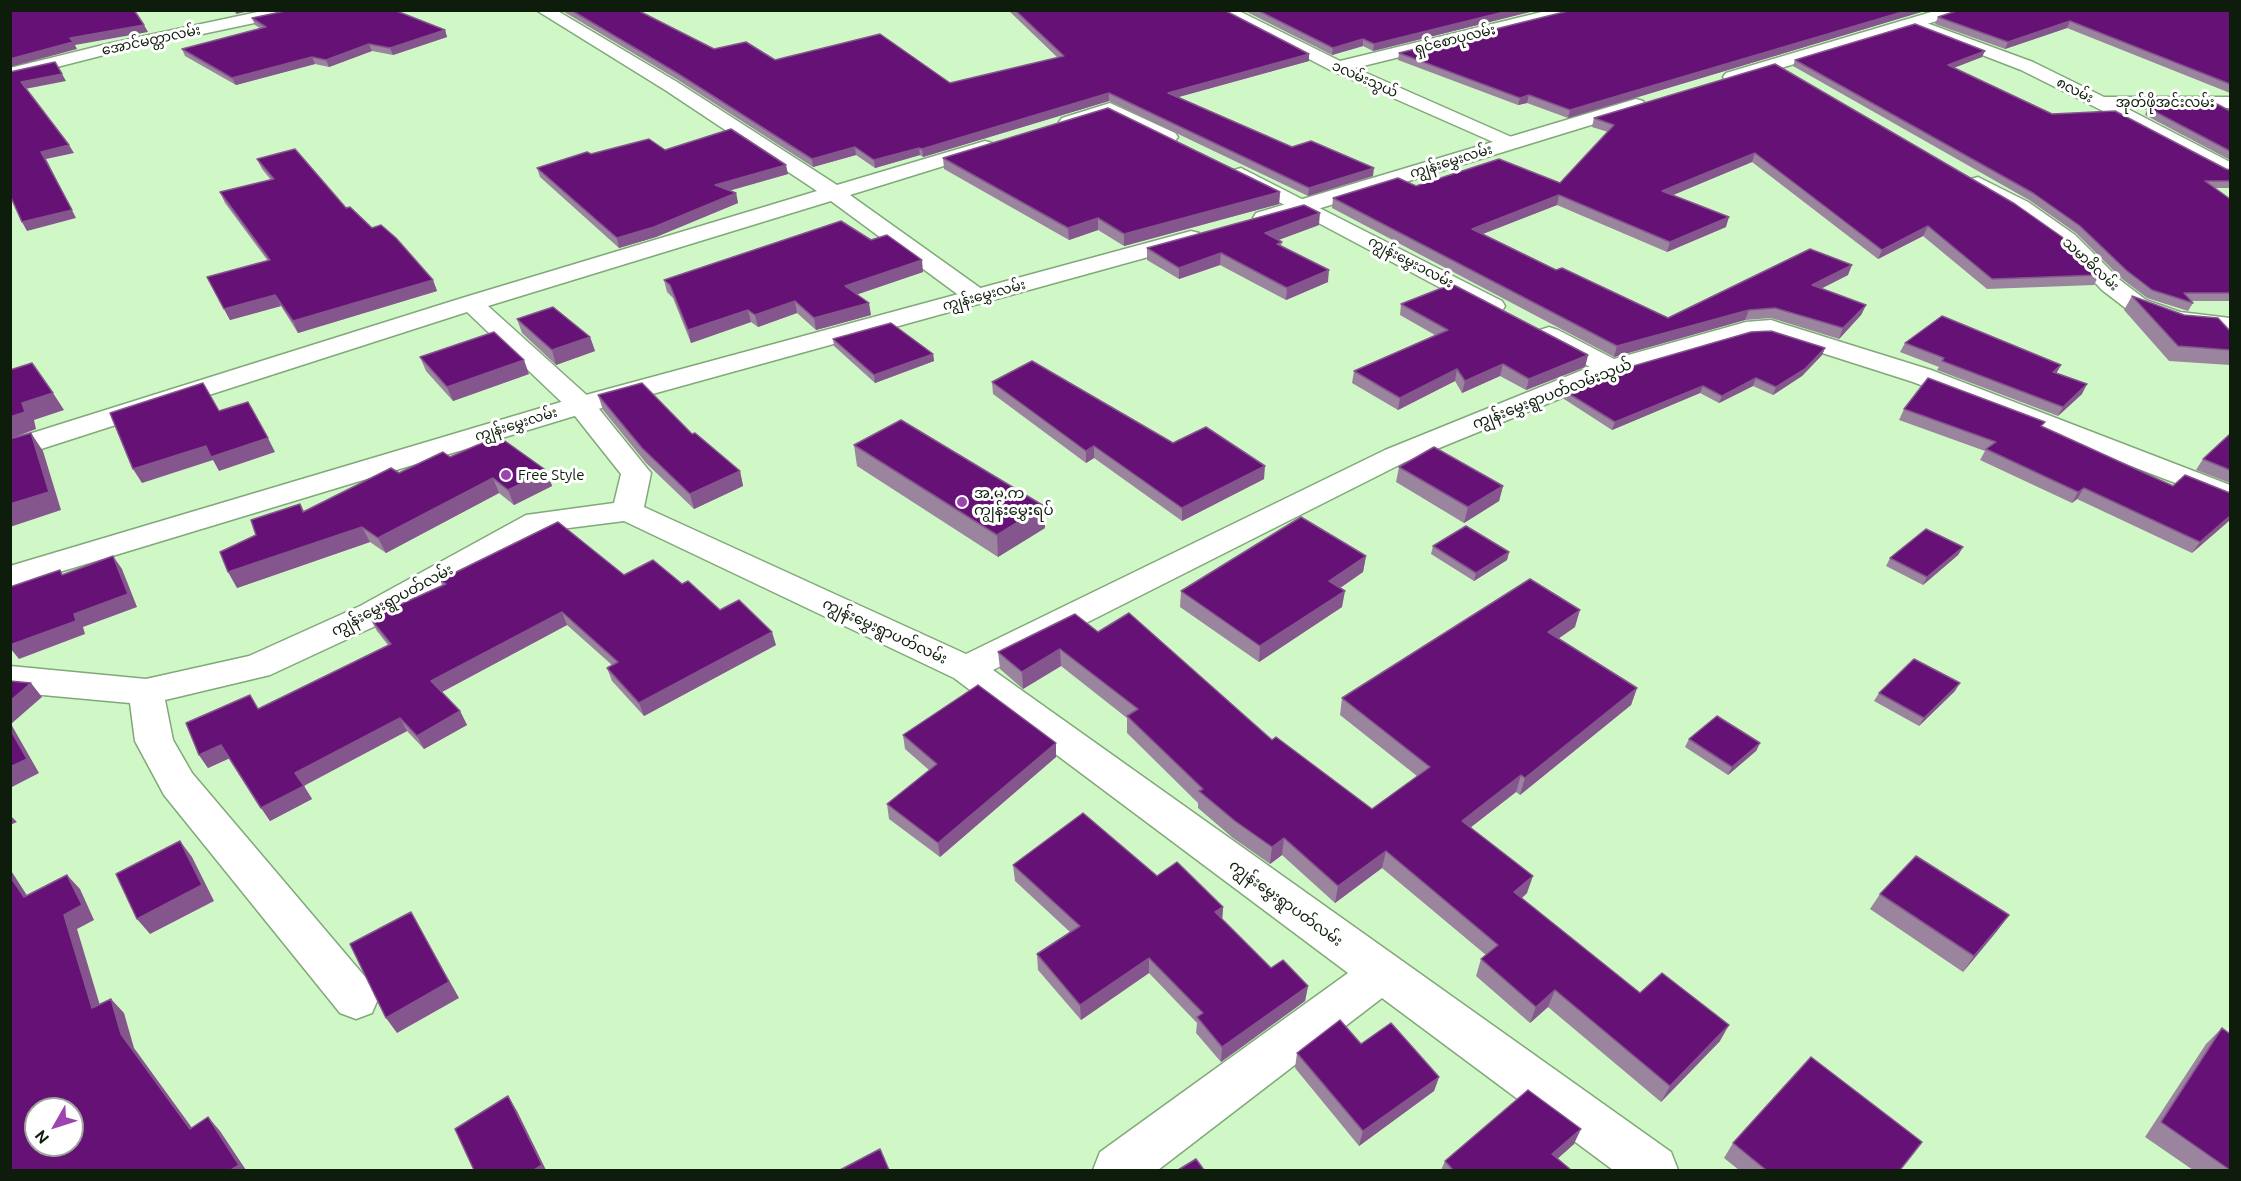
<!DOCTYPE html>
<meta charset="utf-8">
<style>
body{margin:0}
#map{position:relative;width:2241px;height:1181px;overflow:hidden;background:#cff8c6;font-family:Ubuntu,sans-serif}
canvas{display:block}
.frame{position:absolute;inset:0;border:12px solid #0e1d0b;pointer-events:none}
.north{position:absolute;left:24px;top:1097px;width:60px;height:60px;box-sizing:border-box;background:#fff;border:2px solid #9fa59d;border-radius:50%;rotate:231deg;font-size:16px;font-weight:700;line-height:24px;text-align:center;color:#0e1d0b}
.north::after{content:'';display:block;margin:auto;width:21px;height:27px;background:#9c44b0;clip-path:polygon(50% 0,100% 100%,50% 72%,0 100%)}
</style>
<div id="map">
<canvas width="2241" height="1181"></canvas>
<div class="frame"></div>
<div class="north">N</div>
</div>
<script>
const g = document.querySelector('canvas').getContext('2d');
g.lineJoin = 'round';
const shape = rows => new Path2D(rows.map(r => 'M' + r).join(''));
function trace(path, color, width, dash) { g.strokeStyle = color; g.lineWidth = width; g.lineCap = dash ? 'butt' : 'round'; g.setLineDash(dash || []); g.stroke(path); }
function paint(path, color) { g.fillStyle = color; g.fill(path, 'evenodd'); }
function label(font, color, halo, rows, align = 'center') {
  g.font = font + ' Ubuntu,"Noto Sans Myanmar",sans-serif'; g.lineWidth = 6; g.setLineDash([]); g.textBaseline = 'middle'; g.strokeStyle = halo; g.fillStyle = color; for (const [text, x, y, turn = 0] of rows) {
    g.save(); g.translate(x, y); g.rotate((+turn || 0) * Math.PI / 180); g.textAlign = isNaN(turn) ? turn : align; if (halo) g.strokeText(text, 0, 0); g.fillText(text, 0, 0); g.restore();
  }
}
const minor = shape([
 [267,10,300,10,292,15,108,54,10,79,10,68,107,44,267,10],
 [536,10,556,10,677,82,837,185,985,141,992,143,995,147,992,151,850,195,986,292,989,297,986,302,977,304,968,302,831,201,488,306,591,399,646,467,651,473,644,507,966,654,1385,450,1590,367,1540,340,1536,335,1540,330,1549,327,1558,330,1614,359,1746,322,1771,320,1780,323,1931,370,2230,485,2230,504,1913,382,1769,336,1748,337,1620,374,1405,462,993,670,1671,1152,1678,1170,1613,1170,1382,998,1158,1170,1093,1170,1100,1152,1348,973,954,678,624,521,545,531,384,622,270,675,165,700,173,740,192,773,372,985,378,999,372,1013,356,1019,340,1013,164,795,135,741,130,703,10,692,10,666,146,679,249,656,360,606,526,515,614,503,621,474,571,411,467,312,10,459,10,440,462,298,817,191,665,90,536,10],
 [1215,10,1237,10,1340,61,1550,10,1580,10,1578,13,1355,68,1516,139,1519,143,1516,147,1509,149,1332,71,1215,10],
 [1913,18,2033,62,2104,97,2230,97,2230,108,2126,108,2230,162,2230,176,2223,174,2177,148,2021,70,1907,26,1905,23,1913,18],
 [1110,103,1175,133,1178,137,1175,141,1168,143,1161,141,1109,116,1069,128,1062,126,1059,122,1062,118,1110,103],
 [1241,168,1502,301,1505,306,1502,311,1493,313,1484,311,1234,178,1231,174,1234,170,1241,168],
 [1978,177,2028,202,2075,235,2120,280,2146,300,2180,312,2230,318,2230,332,2176,327,2128,310,2102,290,2059,245,2012,212,1971,187,1967,183,1971,179,1978,177]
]);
const tertiary = shape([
 [1938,10,1965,10,1963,13,1738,81,1732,82,1726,81,1723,77,1726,73,1938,10],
 [1636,99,1643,101,1645,105,1643,109,1272,223,1264,225,1256,223,1253,218,1256,213,1636,99],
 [1191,231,1199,233,1202,238,1199,243,591,411,10,587,10,566,571,399,1191,231]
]);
trace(minor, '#81a879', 3);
trace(tertiary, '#81a879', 3);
paint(minor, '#fff');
paint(tertiary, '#fff');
paint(shape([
 [561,10,637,10,714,49,775,60,950,83,1058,58,1008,10,1224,10,1309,54,1309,61,1178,97,1292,147,1373,176,1308,196,1109,101,923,157,920,155,875,168,856,155,813,167,678,80],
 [1243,10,1538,10,1373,51,1363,46,1332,55],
 [1572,10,1928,10,1568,118,1527,103,1518,105,1398,60,1399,53],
 [2230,10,2230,93,2067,28,2005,49,1935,24,1938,17],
 [252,18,445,30,447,37,393,55,372,51,329,67,315,64,236,85,185,56,182,49,260,28,255,25],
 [1982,57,1954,68,2052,114,2230,170,2230,188,2215,188,2230,199,2230,301,2191,301,2193,303,2188,311,2147,298,2121,278,2076,233,2029,200,1793,66,1795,60],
 [1775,64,2099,275,2094,285,1987,289,1923,236,1878,259,1752,162,1672,195,1726,227,1667,252,1557,205,1482,234,1556,270,1668,318,1848,275,1821,289,1866,305,1861,315,1839,339,1771,318,1745,320,1614,357,1332,208,1333,198,1416,186,1560,183,1608,132,1592,127,1594,118],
 [2148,108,2230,111,2230,160,2145,115],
 [665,150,788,174,729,191,736,193,738,203,656,237,619,248,540,177,537,168,591,154],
 [943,158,1280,192,1279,204,1124,246,1098,230,1069,240,944,169],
 [257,159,346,208,372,228,433,280,437,291,298,333,281,306,230,320,207,277,268,261,225,203,220,192,271,180,262,169],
 [1319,225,1278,240,1282,242,1281,246,1328,282,1286,300,1220,265,1179,279,1147,260,1147,248],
 [923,272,857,294,871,315,816,330,797,313,758,327,751,322,691,343,673,298,667,292,664,280],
 [2132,296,2230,331,2230,365,2169,361,2124,310],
 [1401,304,1588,355,1585,367,1526,390,1500,376,1462,393,1455,381,1398,410,1352,383,1354,371,1435,335,1400,315],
 [517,319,590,337,595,351,556,365,522,333],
 [833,339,933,354,934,361,875,383,834,346],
 [1905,343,2057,373,2082,394,2058,416,1937,370,1939,367,1900,352],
 [1825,348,1822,355,1802,376,1773,395,1753,386,1719,403,1700,393,1612,430,1564,399,1566,392],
 [420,357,529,374,453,401,426,371],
 [992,382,1173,443,1264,479,1182,521,1094,458,1086,463,993,394],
 [598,395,740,471,743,486,694,509,646,463,603,410],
 [1904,409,2042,427,2173,486,2230,493,2230,520,2192,553,2077,499,2072,503,1980,460,1985,451,1899,420],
 [2230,434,2230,483,2196,470,2203,459],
 [854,445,1044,506,1045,528,998,557,857,466],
 [450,457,547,471,552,486,514,505,499,493,386,553,370,542,237,588,256,535,300,504,304,511],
 [1399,467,1503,486,1499,501,1464,523,1396,482],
 [1433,546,1509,552,1507,560,1474,581,1431,554],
 [1963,547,1958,555,1923,585,1886,566,1890,558],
 [1366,556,1363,572,1340,588,1342,607,1259,662,1180,607,1181,591],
 [624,575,682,584,720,610,776,645,644,716,612,681,607,668,612,665,567,625,442,692,460,711,467,725,424,749,407,731,304,786,312,799,270,821,230,758,208,768,199,755,259,709,388,645,377,631,370,618,442,585,440,580],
 [1575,627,1558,639,1637,688,1631,705,1520,795,1516,792,1471,827,1527,893,1522,898,1640,993,1720,1041,1661,1102,1548,1007,1530,1023,1476,976,1481,959,1486,955,1382,868,1335,903,1282,855,1270,864,1233,838,1198,808,1198,803,1127,733,1127,718,1061,666,1023,689,1000,669,998,652,1098,632,1272,740,1372,809,1417,776,1340,715,1342,698],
 [1955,691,1919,726,1874,701,1879,693],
 [903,735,1056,743,1056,757,940,857,889,819,887,804,929,770,905,749],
 [1689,739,1760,743,1756,751,1728,775,1685,747],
 [1013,865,1157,876,1223,907,1222,920,1271,968,1308,986,1305,1001,1221,1062,1196,1033,1197,1023,1149,973,1081,1020,1038,970,1037,954,1070,932,1015,881],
 [1880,894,2009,915,1997,931,1963,972,1870,909],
 [2222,1028,2230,1170,2193,1170,2145,1137,2206,1044],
 [1361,1044,1439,1077,1434,1091,1359,1146,1295,1068,1297,1053],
 [1733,1143,1900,1170,1739,1170,1724,1158],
 [1574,1144,1557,1159,1571,1170,1441,1170,1445,1161]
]), '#9a849e');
paint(shape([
 [235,10,254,10,236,14],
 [1512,10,1538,10,1373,51,1374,44],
 [1909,10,1928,10,1568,118,1570,110],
 [2070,21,2067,28,2005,49,2008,42],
 [144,25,148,32,75,45,77,49,10,67,10,59,70,38],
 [445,30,447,37,393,55,390,48],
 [1363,39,1363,46,1332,55,1333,48],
 [369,44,372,51,329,67,326,60],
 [1985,51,1982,57,1945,71,1948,65],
 [1309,54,1309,61,1168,100,1168,93],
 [312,57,315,64,236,85,232,78],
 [62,74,66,81,25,89,21,82],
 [1109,93,1109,101,923,157,922,149],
 [1529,95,1527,103,1518,105,1520,98],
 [69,145,74,153,46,159,76,218,27,231,22,222,41,152],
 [855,147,856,155,813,167,812,159],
 [919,148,920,155,875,168,874,160],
 [1755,153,1752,162,1659,201,1662,191],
 [786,165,788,174,717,194,715,185],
 [1374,168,1373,176,1308,196,1309,188],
 [1280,192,1279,204,1124,246,1124,234],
 [736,193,738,203,656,237,619,248,617,238],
 [1559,195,1557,205,1470,239,1472,229],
 [1320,213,1319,225,1265,245,1265,233],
 [1729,217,1726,227,1667,252,1670,242],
 [1098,218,1098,230,1069,240,1068,228],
 [1928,226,1923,236,1878,259,1882,250],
 [1221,253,1220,265,1179,279,1179,268],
 [922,260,923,272,847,298,845,286],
 [1852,265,1848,275,1808,295,1812,285],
 [1329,270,1328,282,1286,300,1287,288],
 [433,280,437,291,298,333,293,321],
 [275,295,281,306,230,320,224,309],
 [795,301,797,313,758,327,755,315],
 [869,303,871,315,816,330,814,318],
 [1866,305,1861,315,1839,339,1843,328],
 [748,310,751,322,691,343,688,330],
 [1749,310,1745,320,1614,357,1617,346],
 [590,337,595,351,556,365,552,350],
 [1825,348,1822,355,1802,376,1773,395,1776,387],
 [933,354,934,361,875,383,874,375],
 [1588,355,1585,367,1526,390,1529,379],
 [524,360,529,374,453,401,447,387],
 [1503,364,1500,376,1462,393,1465,381],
 [2061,365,2056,374,2053,372],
 [1457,369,1455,381,1398,410,1400,398],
 [1756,378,1753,386,1719,403,1722,396],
 [2087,384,2082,394,2058,416,2063,407],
 [1703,386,1700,393,1612,430,1615,422],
 [53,393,64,410,34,420,36,429,10,439,10,417,22,403],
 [31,433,43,451,61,510,10,527,10,504],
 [268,438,275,452,219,471,213,460,142,483,133,469,206,446],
 [1094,446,1094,458,1086,463,1086,451],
 [1265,466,1264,479,1182,521,1182,508],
 [547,471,552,486,514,505,508,490],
 [740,471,743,486,694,509,690,494],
 [493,478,499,493,386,553,378,538],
 [1503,486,1499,501,1464,523,1468,507],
 [2084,488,2077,499,2072,503,2078,492],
 [1044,506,1045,528,998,557,997,535],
 [2230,516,2230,520,2192,553,2200,542],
 [362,527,370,542,237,588,228,572],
 [1963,547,1958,555,1923,585,1927,577],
 [1509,552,1507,560,1474,581,1476,573],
 [113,556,122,569,137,607,83,627,85,634,19,659,10,648,10,645,74,614],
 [1366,556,1363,572,1327,597,1329,581],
 [1345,591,1342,607,1259,662,1260,646],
 [1580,610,1575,627,1543,649,1548,632],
 [562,612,567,625,438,694,431,681],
 [772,632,776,645,644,716,639,703],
 [1060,649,1061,666,1023,689,1022,672],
 [31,683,42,697,11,724,39,773,10,788,10,701],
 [1960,683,1955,691,1919,726,1924,718],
 [1637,688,1631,705,1520,795,1525,778],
 [460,711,467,725,424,749,417,736],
 [400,718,407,731,303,786,295,773],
 [1056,743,1056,757,940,857,938,843],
 [1760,743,1756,751,1728,775,1732,767],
 [221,745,230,758,208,768,199,755],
 [1521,775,1516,792,1457,838,1462,821],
 [304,786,312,799,270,821,261,808],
 [10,815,17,822,10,825],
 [1284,838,1282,855,1270,864,1272,847],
 [180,841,192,857,214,901,150,934,137,919],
 [1386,851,1382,868,1335,903,1338,886],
 [10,869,37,911,24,897,10,876],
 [67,875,80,889,94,920,77,929,105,1022,92,1008,64,915],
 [1533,876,1527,893,1509,909,1514,892],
 [1223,907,1222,922,1215,912],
 [411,912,459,998,397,1033,386,1018],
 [2009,915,1997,931,1963,972,1974,956],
 [1149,958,1149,973,1081,1020,1080,1005],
 [1308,986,1305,1001,1221,1062,1222,1047],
 [1555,990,1548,1007,1530,1023,1536,1007],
 [111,999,124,1013,134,1048,203,1143,190,1129,121,1034],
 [1729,1025,1720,1041,1661,1102,1670,1086],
 [1439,1077,1434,1091,1359,1146,1363,1131],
 [508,1096,517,1111,546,1170,534,1170],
 [208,1117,220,1131,246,1170,231,1170],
 [1581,1129,1574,1144,1546,1169,1552,1154]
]), '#85568d');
const building = shape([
 [10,10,134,10,144,25,70,38,73,42,10,59,10,10],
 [394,10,445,30,390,48,369,44,326,60,312,57,232,78,182,49,266,27,252,18,290,10,394,10],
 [571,10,637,10,714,49,746,42,775,60,880,34,950,83,1064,56,1015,10,1224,10,1309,54,1168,93,1292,147,1311,141,1374,168,1309,188,1109,93,922,149,919,148,874,160,855,147,812,159,677,73,571,10],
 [1257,10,1512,10,1374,44,1363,39,1333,48,1257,10],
 [1572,10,1909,10,1570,110,1529,95,1520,98,1399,53,1572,10],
 [1959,10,2230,10,2230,84,2070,21,2008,42,1938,17,1959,10],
 [1915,24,1985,51,1948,65,2052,114,2115,111,2226,169,2230,170,2230,181,2205,181,2230,199,2230,293,2184,293,2193,303,2152,290,2126,270,2080,226,2033,193,1795,60,1915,24],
 [55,62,62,74,21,82,69,145,41,152,72,210,22,222,10,195,10,72,55,62],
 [1775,64,2015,204,2062,237,2099,275,1992,279,1928,226,1882,250,1755,153,1662,191,1729,217,1670,242,1559,195,1472,229,1556,270,1562,268,1668,318,1810,249,1852,265,1812,285,1866,305,1843,328,1775,308,1749,310,1617,346,1333,198,1398,178,1416,186,1499,159,1560,183,1614,125,1594,118,1775,64],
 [2217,104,2230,111,2230,151,2148,108,2217,104],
 [1108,108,1280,192,1124,234,1098,218,1068,228,943,158,1108,108],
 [731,129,786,165,715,185,736,193,654,227,617,238,537,168,587,152,591,154,649,139,665,150,731,129],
 [295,149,346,208,350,207,372,228,381,225,396,238,433,280,293,321,275,295,224,309,207,277,270,260,220,192,274,179,257,159,295,149],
 [1304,205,1320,213,1265,233,1282,242,1277,244,1329,270,1287,288,1221,253,1179,268,1147,248,1304,205],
 [841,221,871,240,887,235,922,260,845,286,869,303,814,318,795,301,755,315,748,310,688,330,670,285,664,280,841,221],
 [1452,284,1588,355,1529,379,1503,364,1465,381,1457,369,1400,398,1354,371,1448,330,1401,304,1452,284],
 [2132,296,2184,315,2218,318,2230,331,2230,350,2178,346,2132,296],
 [553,307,590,337,552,350,517,319,553,307],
 [1942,316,2061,365,2053,372,2087,384,2063,407,1942,361,1944,358,1905,343,1942,316],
 [891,323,933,354,874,375,833,339,891,323],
 [1771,331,1825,348,1805,369,1776,387,1756,378,1722,396,1703,386,1615,422,1566,392,1623,369,1751,332,1771,331],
 [494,332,524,360,447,387,420,357,494,332],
 [1032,361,1173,443,1206,427,1265,466,1182,508,1094,446,1086,451,992,382,1032,361],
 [32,363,53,393,22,403,25,412,10,417,10,370,32,363],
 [1928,378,2045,422,2041,426,2173,486,2185,475,2230,493,2230,516,2200,542,2084,488,2078,492,1986,449,1996,442,1904,409,1928,378],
 [203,383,219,411,248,402,268,438,211,457,206,446,133,469,110,413,203,383],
 [642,383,692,434,695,433,740,471,690,494,642,448,598,395,642,383],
 [901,420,1044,506,997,535,854,445,901,420],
 [31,433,49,492,10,504,10,439,31,433],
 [2230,434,2230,470,2203,459,2230,434],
 [498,436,547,471,508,490,493,478,378,538,362,527,228,572,220,552,256,535,251,520,300,504,303,512,391,468,399,473,443,452,450,457,498,436],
 [1434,447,1503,486,1468,507,1399,467,1434,447],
 [1301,517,1366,556,1329,581,1345,591,1260,646,1181,591,1301,517],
 [558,522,624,575,653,560,682,584,688,581,720,610,739,600,772,632,639,703,607,668,618,662,562,612,431,681,460,711,417,736,400,718,295,773,304,786,261,808,221,745,199,755,186,723,250,695,258,709,391,644,370,618,446,584,440,580,558,522],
 [1466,526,1509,552,1476,573,1433,546,1466,526],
 [1926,529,1963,547,1927,577,1890,558,1926,529],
 [113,556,128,594,74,614,76,621,10,645,10,587,60,570,62,575,113,556],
 [1530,579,1580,610,1548,632,1637,688,1525,778,1521,775,1462,821,1533,876,1514,892,1640,993,1662,973,1729,1025,1670,1086,1555,990,1536,1007,1481,959,1498,945,1386,851,1338,886,1284,838,1272,847,1235,821,1199,791,1203,789,1127,716,1138,709,1060,649,1022,672,998,652,1075,614,1098,632,1129,613,1272,740,1276,737,1372,809,1430,767,1342,698,1530,579],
 [1914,659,1960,683,1924,718,1879,693,1914,659],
 [10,681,31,683,10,701,10,681],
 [978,685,1056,743,938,843,887,804,937,764,903,735,978,685],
 [1717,716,1760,743,1732,767,1689,739,1717,716],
 [10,729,27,759,10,767,10,729],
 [1083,813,1157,876,1177,862,1223,907,1215,912,1271,968,1283,960,1308,986,1222,1047,1197,1017,1203,1013,1149,958,1080,1005,1037,954,1080,926,1013,865,1083,813],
 [180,841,202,885,137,919,116,874,180,841],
 [1916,856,2009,915,1974,956,1880,894,1916,856],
 [67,875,82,905,64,915,92,1008,111,999,121,1034,190,1129,208,1117,239,1165,231,1170,10,1170,10,876,24,897,67,875],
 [36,1109,72,1109,72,1145,36,1145,36,1109],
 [411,912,449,982,386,1018,350,944,411,912],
 [1340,1020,1361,1044,1391,1023,1439,1077,1363,1131,1297,1053,1340,1020],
 [2222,1028,2230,1034,2230,1170,2161,1122,2222,1028],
 [1811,1057,1922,1142,1900,1170,1766,1170,1733,1143,1811,1057],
 [1528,1090,1581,1129,1552,1154,1571,1170,1453,1170,1445,1161,1528,1090],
 [508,1096,542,1165,534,1170,474,1170,455,1129,508,1096],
 [880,1149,889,1170,840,1170,880,1149],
 [1196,1159,1204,1170,1178,1170,1196,1159]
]);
paint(building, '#651175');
trace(building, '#85568d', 1.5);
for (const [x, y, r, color] of [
 [506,475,6,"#9c44b0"],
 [962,502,6,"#9c44b0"]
]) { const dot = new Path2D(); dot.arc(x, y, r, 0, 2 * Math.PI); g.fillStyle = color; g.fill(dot); trace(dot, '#fff', 2); }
label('14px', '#0e1d0b', '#fff', [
 ["ရှင်စောပုလမ်း",1455,39,-14],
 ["အောင်မတ္တာလမ်း",151,40,-12],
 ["၁လမ်းသွယ်",1365,79,24],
 ["၈လမ်း",2075,90,27],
 ["အုတ်ဖိုအင်းလမ်း",2165,102],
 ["ကျွန်းမွှေးလမ်း",1451,161,-17],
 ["ကျွန်းမွှေး၁လမ်း",1411,262,28],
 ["သမာဓိလမ်း",2091,264,43],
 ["ကျွန်းမွှေးလမ်း",984,295,-15],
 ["ကျွန်းမွှေးလမ်း",516,424,-17]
]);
label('15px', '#0e1d0b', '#fff', [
 ["ကျွန်းမွှေးရွာပတ်လမ်းသွယ်",1552,394,-21],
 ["ကျွန်းမွှေးရွာပတ်လမ်း",392,600,-28],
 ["ကျွန်းမွှေးရွာပတ်လမ်း",885,631,25],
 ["ကျွန်းမွှေးရွာပတ်လမ်း",1286,903,36]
]);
label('15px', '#0e1d0b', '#fff', [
 ["Free Style",518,475],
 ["အ.မ.က",974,493],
 ["ကျွန်းမွှေးရပ်",974,510]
], 'left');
</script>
